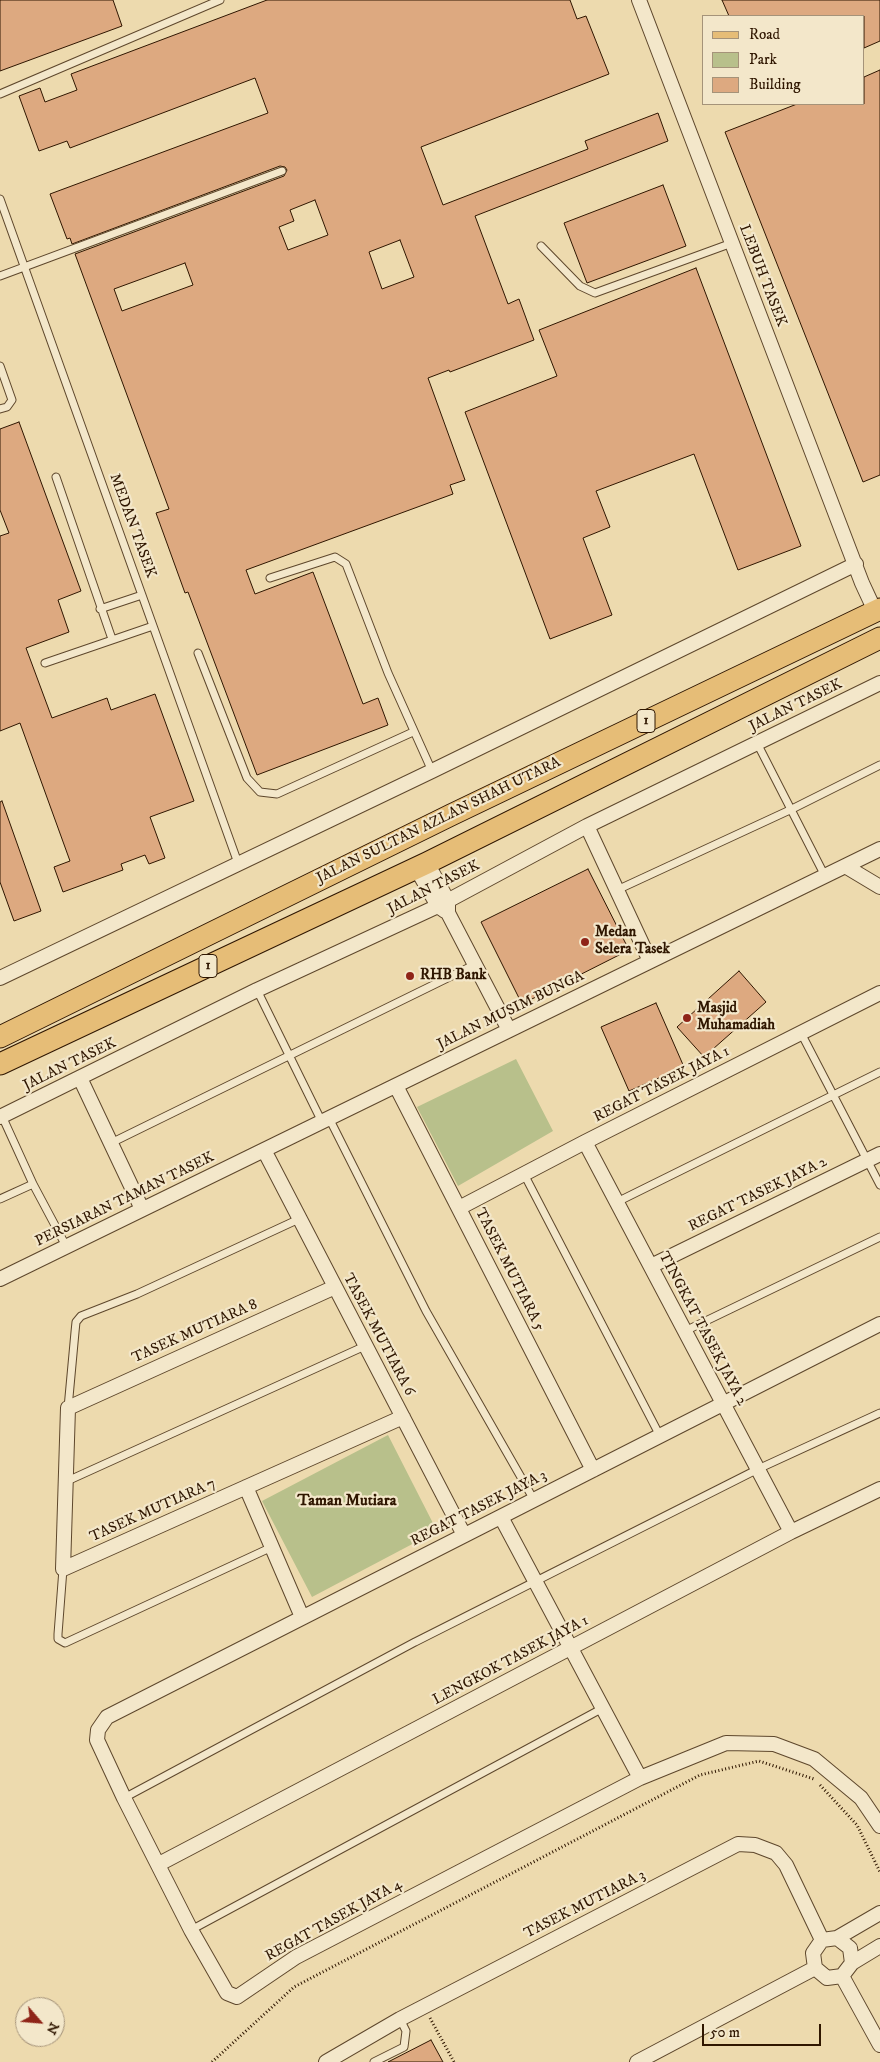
<!DOCTYPE html>
<style>
body{margin:0}
#map{position:relative;width:880px;height:2062px;overflow:hidden;background:#eddaae;font-family:"IM FELL DW Pica",serif}
canvas{display:block}
.legend{position:absolute;left:702px;top:15px;width:162px;height:90px;box-sizing:border-box;background:#f3e7ca;border:1px solid #a59379;margin:0;padding:6px 9px;list-style:none;font-size:15px;color:#2f1600}
.legend li{display:flex;align-items:center;gap:10px;height:25px}
.legend b{width:25px;border:1px solid #a59379}
.north{position:absolute;left:15px;top:1997px;width:50px;height:50px;box-sizing:border-box;background:#f3e7ca;border:1px solid #a59379;border-radius:50%;rotate:117deg;font-size:14px;font-weight:700;line-height:20px;text-align:center;color:#2f1600}
.north::after{content:'';display:block;margin:auto;width:18px;height:22px;background:#8f2418;clip-path:polygon(50% 0,100% 100%,50% 72%,0 100%)}
.scale{position:absolute;left:702px;top:2024px;width:119px;height:22px;box-sizing:border-box;border:2px solid #2f1600;border-top:0;padding-left:6px;font-size:15px;line-height:18px;white-space:nowrap;color:#2f1600;-webkit-text-stroke:4px #f3e7ca;paint-order:stroke}
</style>
<div id="map">
<canvas width="880" height="2062"></canvas>
<ul class="legend">
<li><b style="height:6px;background:#e6bd77"></b>Road</li>
<li><b style="height:14px;background:#b8c08b"></b>Park</li>
<li><b style="height:14px;background:#dda980"></b>Building</li>
</ul>
<div class="north">N</div>
<div class="scale">50 m</div>
</div>
<script>
const g = document.querySelector('canvas').getContext('2d');
g.lineJoin = 'round';
function paint(path, color) { g.fillStyle = color; g.fill(path, 'evenodd'); }
const shape = rows => new Path2D(rows.map(r => 'M' + r).join(''));
function trace(path, color, width, dash) { g.strokeStyle = color; g.lineWidth = width; g.lineCap = dash ? 'butt' : 'round'; g.setLineDash(dash || []); g.stroke(path); }
function label(font, color, halo, rows, align = 'center') {
  g.font = font + ' "IM FELL DW Pica",serif'; g.lineWidth = 4.5; g.setLineDash([]); g.textBaseline = 'middle'; g.strokeStyle = halo; g.fillStyle = color; for (const [text, x, y, turn = 0] of rows) {
    g.save(); g.translate(x, y); g.rotate((+turn || 0) * Math.PI / 180); g.textAlign = isNaN(turn) ? turn : align; if (halo) g.strokeText(text, 0, 0); g.fillText(text, 0, 0); g.restore();
  }
}
paint(shape([
 [516,1059,553,1131,458,1186,417,1107],
 [388,1435,437,1531,312,1597,262,1501]
]), '#b8c08b');
const building = shape([
 [0,0,113,0,122,26,0,71,0,0],
 [267,0,570,0,577,19,586,16,609,74,421,147,443,205,588,149,585,141,658,113,668,141,475,216,508,304,519,299,534,340,450,372,449,370,428,378,465,480,450,485,453,494,246,570,255,594,313,572,363,704,378,698,388,725,257,775,188,592,185,593,156,513,169,509,75,254,284,176,287,170,285,167,280,166,72,244,70,238,67,239,50,194,268,113,255,78,70,148,67,141,39,151,19,96,40,88,45,102,77,90,71,74,267,0],
 [315,200,328,235,288,250,279,227,294,221,290,210,315,200],
 [400,240,414,277,382,289,369,252,400,240],
 [185,263,193,285,122,311,114,289,185,263],
 [722,0,880,0,880,41,864,48,864,16,729,16,722,0],
 [880,70,880,475,863,482,725,132,797,104,864,104,864,77,880,70],
 [663,185,686,246,587,283,564,223,663,185],
 [696,268,801,546,738,570,694,454,596,491,610,527,583,538,612,615,550,639,465,412,557,376,539,330,696,268],
 [19,422,81,591,58,600,69,632,26,648,52,718,107,698,111,710,155,694,194,801,150,817,165,858,149,864,145,855,121,864,123,870,63,892,54,867,70,861,20,723,0,731,0,536,9,533,0,510,0,429,19,422],
 [2,801,41,911,14,921,0,882,0,802,2,801],
 [588,869,629,950,522,1004,481,922,588,869],
 [739,971,766,1002,704,1057,677,1027,739,971],
 [656,1003,684,1067,629,1091,601,1027,656,1003],
 [431,2040,443,2062,388,2062,431,2040]
]);
paint(building, '#dda980');
trace(building, '#2f1600', 1);
const lane = shape([
 [0,94,220,0],
 [0,199,238,863],
 [541,246,580,286,595,293,732,243],
 [0,276,282,171],
 [0,366,12,400,7,407,0,409],
 [56,477,112,639],
 [270,578,335,557,346,564,388,673,432,771],
 [100,609,142,595],
 [198,653,247,778,260,792,277,794,413,732],
 [45,663,153,626],
 [757,743,825,876],
 [617,890,792,809,880,765],
 [257,990,322,1122],
 [801,1033,880,1185],
 [2,1116,33,1184,66,1246],
 [329,1118,426,1311,534,1500],
 [111,1143,474,965],
 [524,1174,660,1436],
 [0,1199,33,1184],
 [617,1202,880,1072],
 [685,1331,880,1237],
 [68,1408,75,1332,76,1322,81,1316,137,1294,299,1219],
 [65,1482,365,1346],
 [63,1569,58,1634,58,1639,65,1643,272,1547],
 [124,1798,415,1642,758,1469,880,1413],
 [191,1930,603,1708],
 [374,2062,404,2047,406,2031,400,2019]
]);
const street = shape([
 [639,0,862,583,875,611],
 [587,826,650,961],
 [427,863,448,901,448,913,509,1030],
 [845,866,880,887],
 [416,868,438,906,445,911],
 [0,978,432,771,856,564],
 [80,1078,142,1209],
 [396,1086,593,1470],
 [0,1117,257,990,438,906,587,826,880,683],
 [585,1142,791,1532],
 [264,1150,464,1535],
 [459,1208,585,1142,880,993],
 [651,1266,880,1154],
 [0,1279,880,849],
 [335,1287,68,1408,63,1569,403,1417],
 [880,1324,107,1717,98,1730,97,1740,124,1798,191,1930,227,1993,237,1997,296,1957,640,1778,726,1743,774,1744,814,1759,861,1798,880,1826],
 [246,1487,302,1617],
 [501,1517,640,1778],
 [159,1864,791,1532,880,1489],
 [837,1938,880,1913],
 [852,1963,850,1948,837,1938,822,1940,813,1953,815,1968,827,1978,842,1976,852,1963,880,1946],
 [842,1976,880,2045],
 [326,2062,400,2019,738,1844,755,1845,776,1853,786,1865,822,1940],
 [637,2062,815,1968]
]);
const primary = shape([
 [0,1037,451,815,880,609],
 [0,1064,427,863,880,638]
]);
trace(lane, '#5e472c', 9);
trace(street, '#5e472c', 16);
trace(primary, '#2f1600', 23);
trace(shape([
 [820,1785,857,1825,880,1872],
 [430,2018,454,2062],
 [212,2062,294,1987,700,1775,759,1761,814,1779]
]), '#2f1600', 3, [1, 2.5]);
trace(lane, '#f3e7ca', 7);
trace(street, '#f3e7ca', 14);
trace(primary, '#e6bd77', 21);
for (const [x, y, r, color] of [
 [585,942,5,"#8f2418"],
 [410,976,5,"#8f2418"],
 [687,1018,5,"#8f2418"]
]) { const dot = new Path2D(); dot.arc(x, y, r, 0, 2 * Math.PI); g.fillStyle = color; g.fill(dot); trace(dot, '#f3e7ca', 2); }
for (const [x, y, w] of [
 [646,721,18],
 [208,966,18]
]) { const box = new Path2D(); box.roundRect(x - w / 2, y - 11.5, w, 23, 4); g.fillStyle = '#f3e7ca'; g.fill(box); trace(box, '#2f1600', 1); }
label('bold 14px', '#2f1600', null, [
 ["1",646,721],
 ["1",208,966]
]);
label('15px', '#2f1600', '#f3e7ca', [
 ["LEBUH TASEK",762,276,69],
 ["MEDAN TASEK",132,526,70],
 ["JALAN TASEK",796,706,-26],
 ["JALAN SULTAN AZLAN SHAH UTARA",439,821,-26],
 ["JALAN TASEK",434,888,-27],
 ["JALAN MUSIM BUNGA",511,1011,-26],
 ["JALAN TASEK",70,1065,-26],
 ["REGAT TASEK JAYA 1",662,1085,-27],
 ["REGAT TASEK JAYA 2",758,1195,-26],
 ["PERSIARAN TAMAN TASEK",125,1200,-26],
 ["TASEK MUTIARA 5",509,1270,63],
 ["TINGKAT TASEK JAYA 2",702,1329,62],
 ["TASEK MUTIARA 8",195,1332,-24],
 ["TASEK MUTIARA 6",378,1335,62],
 ["REGAT TASEK JAYA 3",479,1509,-27],
 ["TASEK MUTIARA 7",153,1511,-24],
 ["LENGKOK TASEK JAYA 1",511,1661,-28],
 ["TASEK MUTIARA 3",585,1905,-27],
 ["REGAT TASEK JAYA 4",334,1921,-29]
]);
label('bold 15px', '#2f1600', '#f3e7ca', [
 ["Medan",595,933],
 ["Selera Tasek",595,950],
 ["RHB Bank",420,976],
 ["Masjid",697,1009],
 ["Muhamadiah",697,1026]
], 'left');
label('bold 16px', '#2f1600', '#f3e7ca', [
 ["Taman Mutiara",347,1502]
]);
</script>
